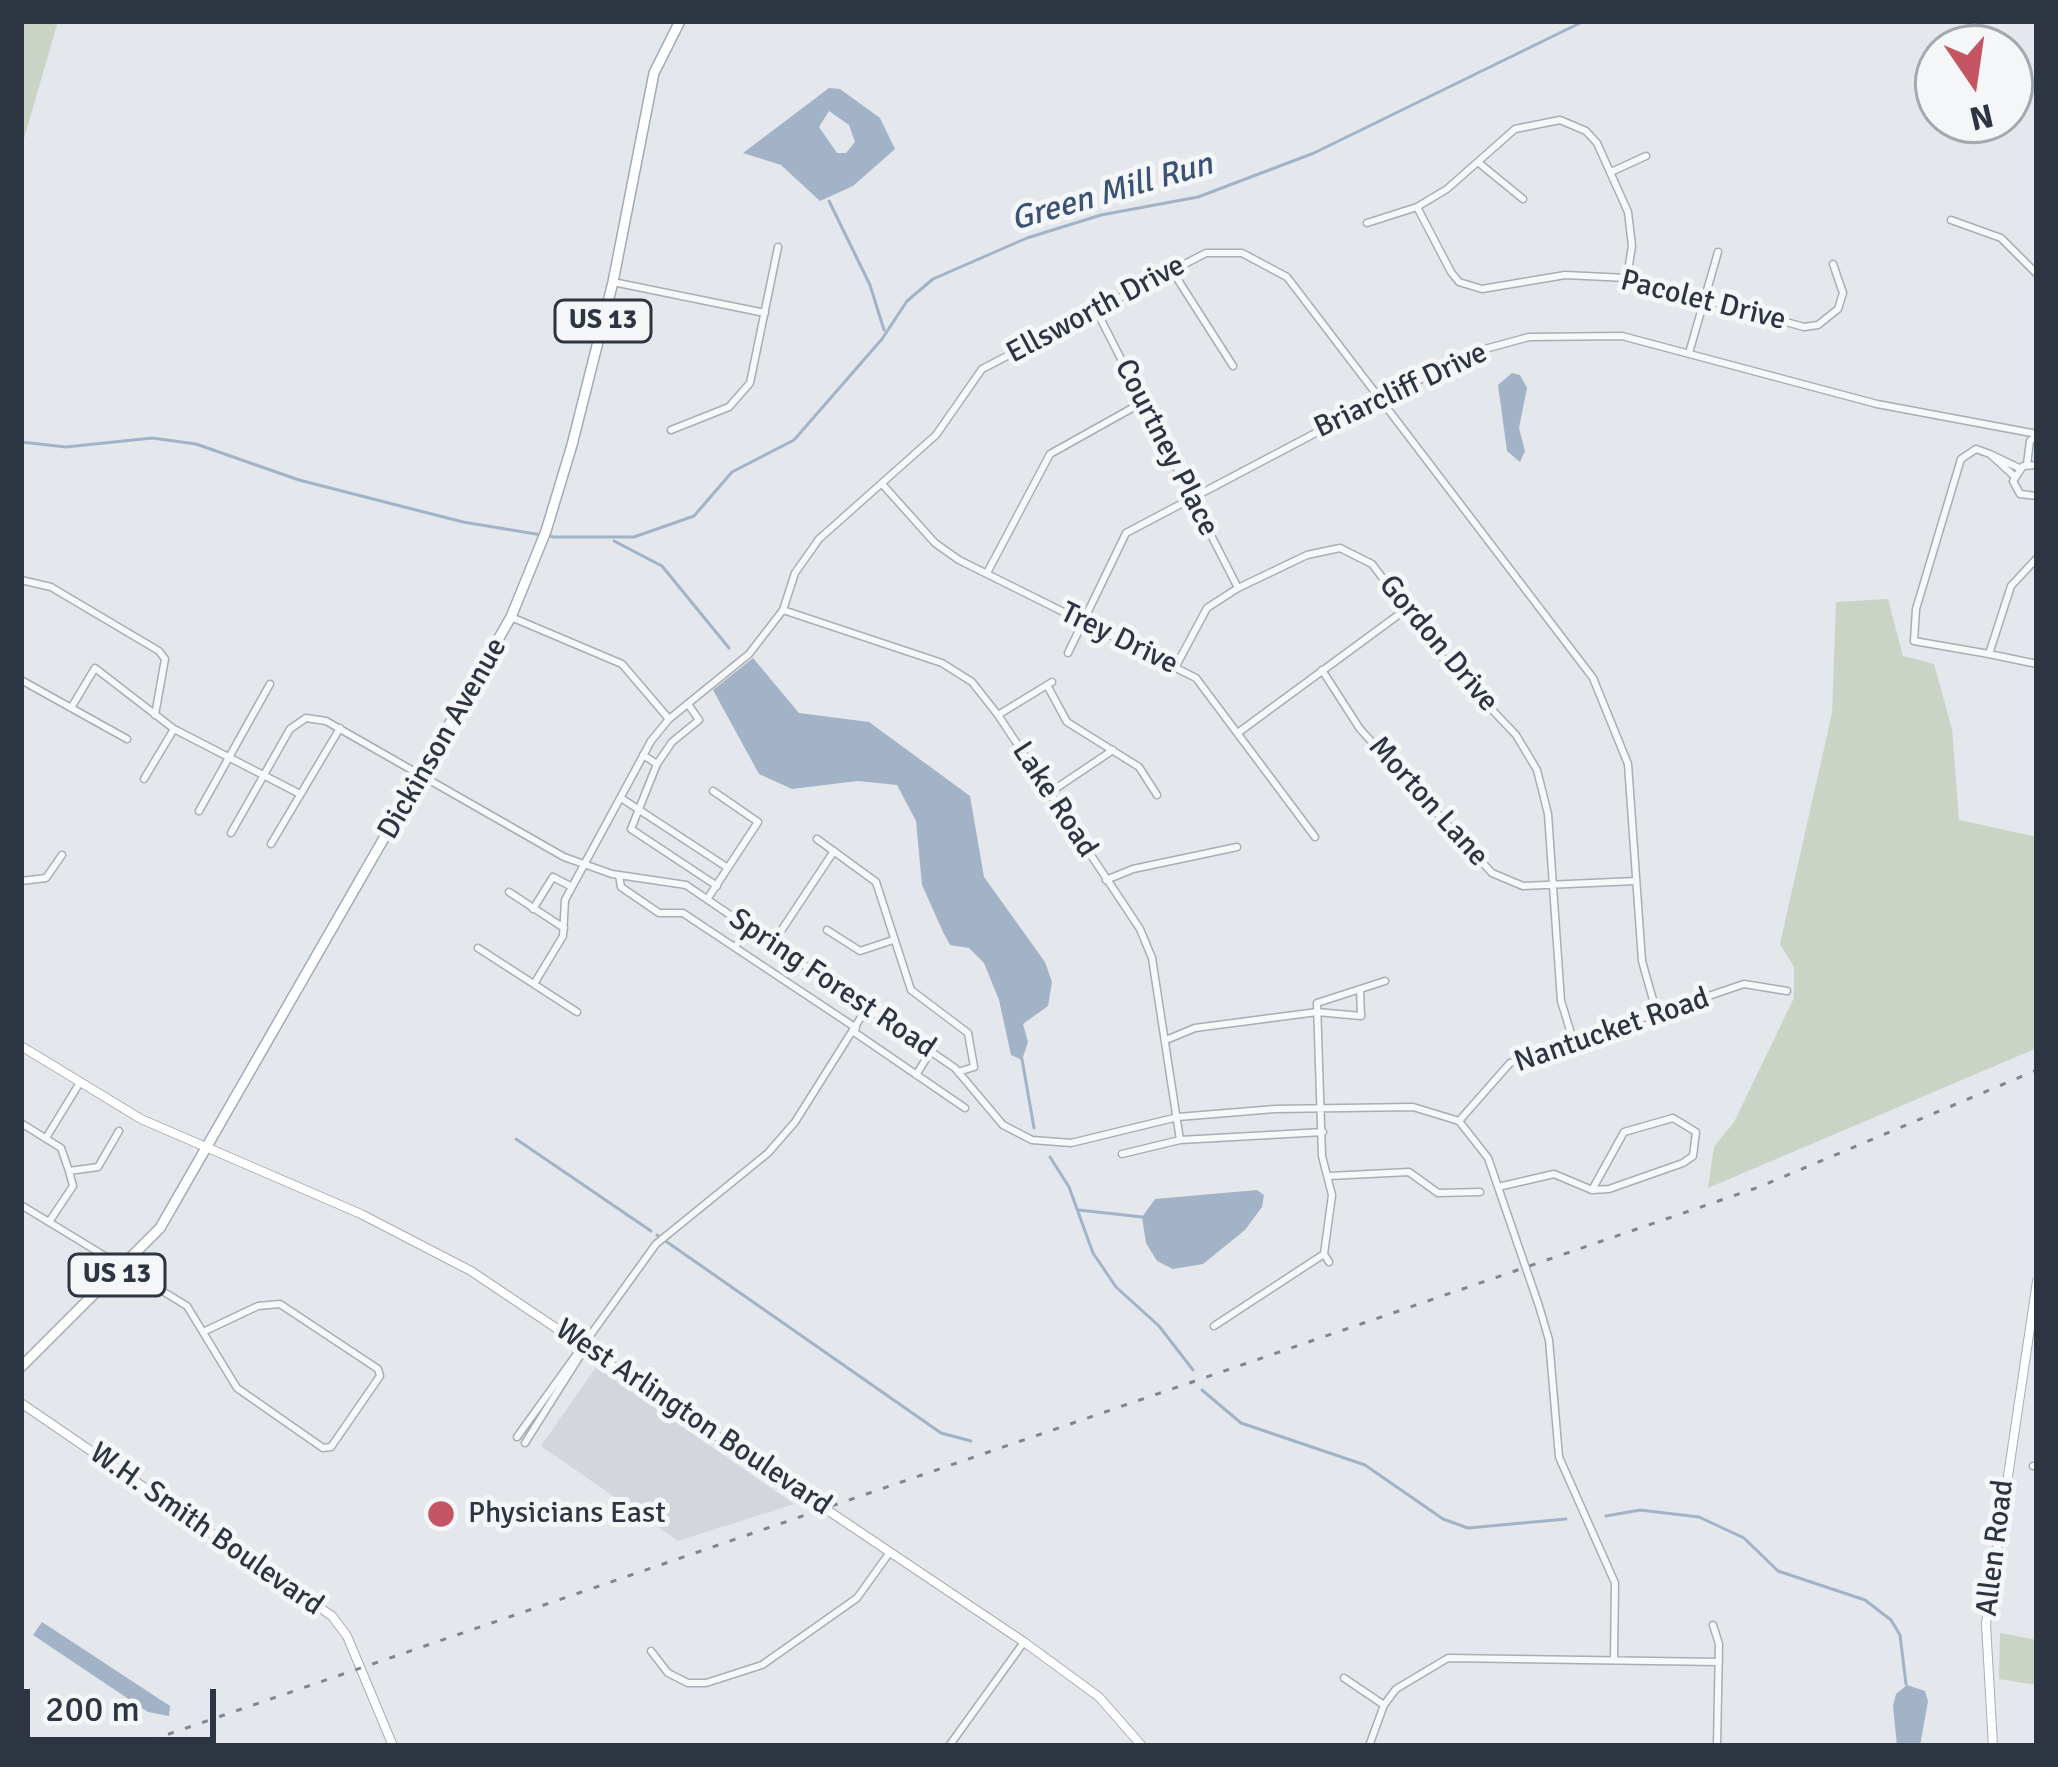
<!DOCTYPE html>
<style>
body{margin:0}
#map{position:relative;width:2058px;height:1767px;overflow:hidden;background:#e4e7eb;font-family:Signika,sans-serif}
canvas{display:block}
.frame{position:absolute;inset:0;border:24px solid #2d3442;pointer-events:none}
.north{position:absolute;left:1914px;top:24px;width:120px;height:120px;box-sizing:border-box;background:#f4f6f8;border:3px solid #a4a8af;border-radius:50%;rotate:167deg;font-size:33px;font-weight:700;line-height:48px;text-align:center;color:#2d3442}
.north::after{content:'';display:block;margin:auto;width:42px;height:54px;background:#c45562;clip-path:polygon(50% 0,100% 100%,50% 72%,0 100%)}
.scale{position:absolute;left:24px;top:1689px;width:192px;height:54px;box-sizing:border-box;border:6px solid #2d3442;border-top:0;padding-left:15px;font-size:36px;line-height:42px;white-space:nowrap;color:#2d3442;-webkit-text-stroke:9px #f4f6f8;paint-order:stroke}
</style>
<div id="map">
<canvas width="2058" height="1767"></canvas>
<div class="frame"></div>
<div class="north">N</div>
<div class="scale">200 m</div>
</div>
<script>
const g = document.querySelector('canvas').getContext('2d');
g.lineJoin = 'round';
function paint(path, color) { g.fillStyle = color; g.fill(path, 'evenodd'); }
const shape = rows => new Path2D(rows.map(r => 'M' + r).join(''));
function trace(path, color, width, dash) { g.strokeStyle = color; g.lineWidth = width; g.lineCap = dash ? 'butt' : 'round'; g.setLineDash(dash || []); g.stroke(path); }
function label(font, color, halo, rows, align = 'center') {
  g.font = font + ' Signika,sans-serif'; g.lineWidth = 10; g.setLineDash([]); g.textBaseline = 'middle'; g.strokeStyle = halo; g.fillStyle = color; for (const [text, x, y, turn = 0] of rows) {
    g.save(); g.translate(x, y); g.rotate((+turn || 0) * Math.PI / 180); g.textAlign = isNaN(turn) ? turn : align; if (halo) g.strokeText(text, 0, 0); g.fillText(text, 0, 0); g.restore();
  }
}
paint(shape([
 [596,1367,794,1504,678,1541,541,1446]
]), '#d3d6dd');
paint(shape([
 [21,21,58,21,21,149],
 [1888,599,1903,656,1934,664,1952,729,1959,820,2037,837,2037,1048,1708,1188,1714,1147,1734,1122,1794,998,1794,967,1780,944,1832,713,1836,602],
 [2000,1633,2037,1640,2037,1685,1999,1679]
]), '#c9d4c6');
paint(shape([
 [829,88,840,89,880,118,895,149,853,186,820,201,781,165,743,153],
 [829,111,849,125,855,142,846,153,837,153,819,127],
 [1512,373,1520,375,1527,388,1519,428,1525,451,1520,462,1507,451,1498,385],
 [753,658,799,713,869,722,970,796,984,877,1045,962,1052,982,1048,1006,1023,1024,1028,1042,1022,1060,1011,1055,999,1000,984,963,969,948,950,945,943,932,922,885,916,821,897,785,858,781,792,789,759,774,713,690],
 [1257,1190,1264,1195,1262,1207,1245,1230,1203,1264,1173,1269,1157,1261,1146,1243,1142,1217,1155,1199],
 [42,1622,170,1706,169,1716,148,1712,33,1635],
 [1907,1685,1925,1691,1928,1701,1920,1746,1897,1746,1893,1706,1896,1694]
]), '#a3b3c7');
trace(shape([
 [829,201,870,285,884,330],
 [21,442,66,447,152,438,196,444,299,480,463,522,554,537,634,537,694,516,732,472,794,440,882,339,907,301,933,279,1027,238,1101,215,1198,197,1314,153,1584,21],
 [614,541,662,566,729,648],
 [1022,1059,1034,1128],
 [516,1139,651,1231],
 [1050,1157,1069,1187,1093,1253,1116,1287,1159,1326,1193,1370],
 [1079,1210,1142,1217],
 [657,1235,941,1433,971,1441],
 [1202,1390,1241,1423,1365,1465,1443,1519,1468,1528,1566,1519],
 [1606,1516,1640,1510,1699,1517,1744,1538,1778,1571,1865,1600,1891,1620,1900,1635,1906,1684]
]), '#a3b3c7', 3);
const street = shape([
 [1479,163,1523,199],
 [1611,172,1646,156],
 [1417,207,1451,272,1459,282,1482,289,1565,275,1627,278,1804,327,1818,325,1838,309,1843,293,1833,264],
 [1951,220,2001,238,2037,274],
 [1367,223,1417,207,1447,189,1515,129,1560,120,1586,131,1597,143,1628,212,1632,246,1627,277],
 [1171,269,1233,366],
 [613,282,765,313],
 [1095,308,1238,588],
 [1689,353,1718,252],
 [671,430,729,407,750,383,778,247],
 [1990,454,1976,449,1961,459,1916,609,1914,641,1989,654,2011,586,2037,558],
 [2027,464,2030,441,2037,435],
 [2037,465,2023,466,2013,481,2020,494,2037,496],
 [2014,476,1990,454,2019,468],
 [883,485,935,543,959,560,1196,678,1315,837],
 [987,573,1050,454,1143,402],
 [21,580,51,587,159,651,165,659,155,715],
 [783,610,942,663,972,682,998,715,1140,929,1152,958,1180,1140],
 [511,617,622,664,669,719],
 [1068,653,1126,533,1380,399,1481,350,1529,337,1622,336,1877,404,2037,434],
 [1989,654,2037,664],
 [1177,664,1207,608,1238,588,1307,555,1340,548,1372,564,1442,657,1516,735,1537,770,1548,814,1561,1001,1574,1043],
 [1322,670,1360,729,1492,873,1523,886,1636,881],
 [21,680,127,739],
 [1047,685,1067,722,1139,767,1157,795],
 [71,708,95,668,174,729,300,794],
 [998,715,1052,682],
 [1239,732,1405,610],
 [643,755,657,764,672,742,699,720,688,704],
 [657,764,631,829,717,886],
 [144,779,174,729],
 [1049,793,1113,750],
 [621,798,728,868],
 [199,811,270,684],
 [231,833,290,729,306,718,326,721,564,857,612,874,686,885,955,1068,1003,1125,1032,1140,1071,1143,1178,1117,1275,1109,1413,1107,1459,1121,1488,1158,1539,1306,1549,1340,1559,1457,1615,1583,1614,1658],
 [817,839,876,882,911,990,968,1033,974,1067,958,1072],
 [271,844,340,728],
 [619,875,621,887,659,913,683,913,856,1028],
 [1106,880,1133,869,1237,847],
 [21,881,46,878,62,855],
 [509,892,564,928],
 [708,898,758,822,713,791],
 [533,909,553,877,572,887],
 [827,930,860,951,893,940],
 [773,943,834,851],
 [735,947,749,927],
 [478,948,577,1012],
 [534,984,563,936,565,900,651,741,669,719,749,654,783,610,795,573,819,539,936,435,982,369,1206,253,1242,253,1287,277,1593,678,1628,764,1642,961,1657,1014],
 [854,1032,965,1108],
 [1166,1040,1195,1028,1317,1012,1361,1016,1360,989],
 [916,1075,931,1051],
 [1459,1121,1510,1063,1744,984,1787,991],
 [21,1123,61,1148,69,1171,73,1186,49,1222],
 [46,1138,79,1084],
 [1122,1154,1180,1140,1323,1132],
 [69,1171,98,1167,119,1131],
 [1329,1176,1409,1172,1438,1193,1480,1192],
 [1498,1187,1554,1174,1592,1190,1609,1189,1683,1163,1693,1156,1696,1132,1673,1118,1624,1132,1592,1190],
 [21,1205,187,1306,237,1388,323,1448,331,1447,380,1376,378,1369,280,1304,258,1306,205,1331],
 [1329,1262,1324,1254,1332,1195,1322,1156,1317,1003,1385,981],
 [1214,1326,1324,1254],
 [517,1437,656,1244,768,1153,795,1122,868,1006],
 [525,1443,585,1348],
 [2033,1466,2037,1466],
 [1713,1625,1719,1644,1717,1746],
 [651,1651,668,1673,688,1683,706,1683,762,1665,857,1598,890,1552],
 [1344,1678,1384,1705],
 [949,1746,1024,1642],
 [1369,1746,1384,1705,1396,1689,1448,1658,1719,1662]
]);
const secondary = shape([
 [21,1046,141,1119,361,1214,471,1271,1024,1642,1099,1697,1142,1746],
 [21,1403,332,1616,347,1636,393,1746],
 [1993,1746,1986,1624,2037,1281]
]);
const primary = shape([
 [21,1367,160,1228,511,617,546,531,572,445,613,282,654,73,680,21]
]);
trace(street, '#a9aeb5', 9);
trace(secondary, '#a9aeb5', 10);
trace(primary, '#a4abb6', 12);
trace(street, '#f7f8f9', 6);
trace(secondary, '#fff', 8);
trace(primary, '#fff', 9);
trace(shape([
 [134,1746,1759,1187,2037,1070]
]), '#7f8693', 3, [6, 12]);
for (const [x, y, r, color] of [
 [441,1514,15,"#c45562"]
]) { const dot = new Path2D(); dot.arc(x, y, r, 0, 2 * Math.PI); g.fillStyle = color; g.fill(dot); trace(dot, '#f4f6f8', 4.5); }
for (const [x, y, w] of [
 [603,321,96],
 [117,1275,96]
]) { const box = new Path2D(); box.roundRect(x - w / 2, y - 21, w, 42, 9); g.fillStyle = '#f4f6f8'; g.fill(box); trace(box, '#2d3442', 3); }
label('bold 27px', '#2d3442', null, [
 ["US 13",603,321],
 ["US 13",117,1275]
]);
label('30px', '#2d3442', '#f4f6f8', [
 ["Pacolet Drive",1703,301,14],
 ["Ellsworth Drive",1096,310,-28],
 ["Briarcliff Drive",1401,391,-25],
 ["Courtney Place",1166,448,63],
 ["Trey Drive",1119,639,26],
 ["Gordon Drive",1438,644,50],
 ["Dickinson Avenue",443,739,-60],
 ["Lake Road",1054,800,57],
 ["Morton Lane",1428,802,48],
 ["Spring Forest Road",832,984,34],
 ["Nantucket Road",1612,1031,-19],
 ["West Arlington Boulevard",693,1418,34],
 ["W.H. Smith Boulevard",206,1530,35],
 ["Allen Road",1996,1548,-83]
]);
label('30px', '#2d3442', '#f4f6f8', [
 ["Physicians East",468,1514]
], 'left');
label('italic 33px', '#3a5273', '#f4f6f8', [
 ["Green Mill Run",1112,193,-16]
]);
</script>
